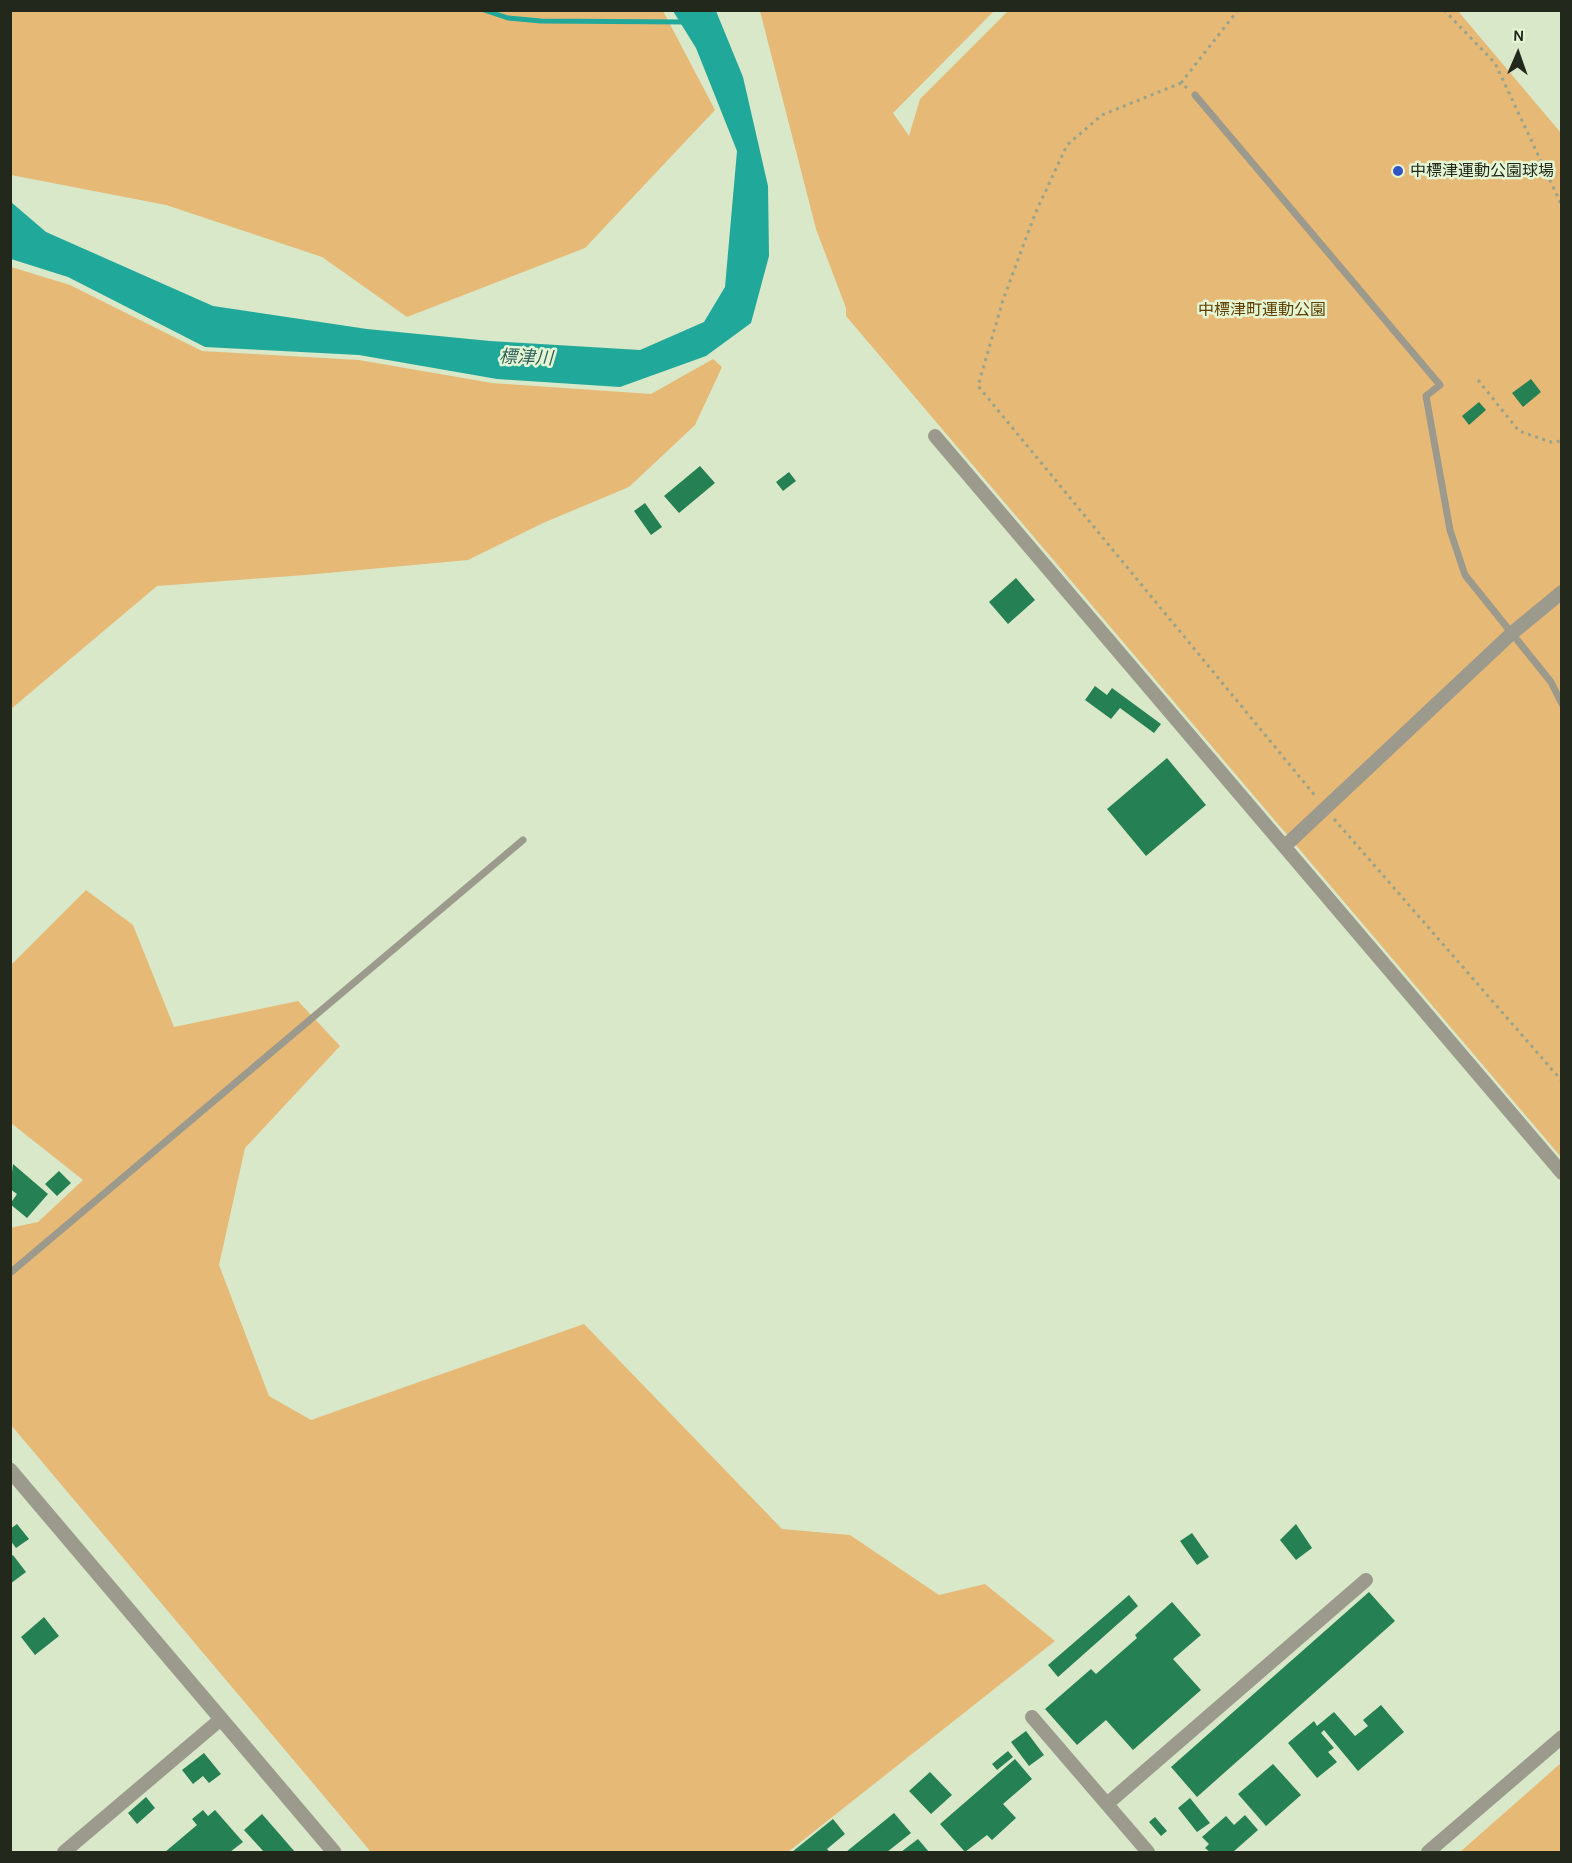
<!DOCTYPE html>
<meta charset="utf-8">
<style>
body{margin:0}
#map{position:relative;width:1572px;height:1863px;overflow:hidden;background:#d8e8c8;font-family:Karla,sans-serif}
canvas{display:block}
.frame{position:absolute;inset:0;border:12px solid #22281c;pointer-events:none}
.north{position:absolute;left:1488px;top:24px;width:60px;height:60px;-webkit-text-stroke:4px #e5f6d5;paint-order:stroke;rotate:2deg;font-size:16px;font-weight:700;line-height:24px;text-align:center;color:#22281c}
.north::after{content:'';display:block;margin:auto;width:21px;height:27px;background:#22281c;clip-path:polygon(50% 0,100% 100%,50% 72%,0 100%)}
</style>
<div id="map">
<canvas width="1572" height="1863"></canvas>
<div class="frame"></div>
<div class="north">N</div>
</div>
<script>
const g = document.querySelector('canvas').getContext('2d');
g.lineJoin = 'round';
function paint(path, color) { g.fillStyle = color; g.fill(path, 'evenodd'); }
const shape = rows => new Path2D(rows.map(r => 'M' + r).join(''));
function trace(path, color, width, dash) { g.strokeStyle = color; g.lineWidth = width; g.lineCap = dash ? 'butt' : 'round'; g.setLineDash(dash || []); g.stroke(path); }
function label(font, color, halo, rows, align = 'center') {
  g.font = font + ' Karla,"Noto Sans JP",sans-serif'; g.lineWidth = 5; g.setLineDash([]); g.textBaseline = 'middle'; g.strokeStyle = halo; g.fillStyle = color; for (const [text, x, y, turn = 0] of rows) {
    g.save(); g.translate(x, y); g.rotate((+turn || 0) * Math.PI / 180); g.textAlign = isNaN(turn) ? turn : align; if (halo) g.strokeText(text, 0, 0); g.fillText(text, 0, 0); g.restore();
  }
}
paint(shape([
 [10,11,663,11,715,110,585,248,407,317,322,257,166,205,11,175],
 [760,11,994,11,893,113,909,136,920,99,1008,11,1458,11,1561,133,1561,1157,846,316,846,308,816,229],
 [11,267,70,285,202,351,359,360,492,383,651,394,713,359,722,367,695,425,629,487,543,523,468,560,305,575,157,586,11,709],
 [86,890,133,925,174,1027,298,1001,340,1046,245,1148,219,1265,269,1396,311,1420,584,1324,782,1529,850,1535,939,1595,985,1584,1055,1641,788,1852,371,1852,11,1425,10,1228,38,1222,83,1180,11,1123,10,966],
 [1561,1763,1561,1852,1460,1852]
]), '#e7b976');
paint(shape([
 [673,11,716,11,743,77,768,186,769,256,751,323,706,356,620,387,497,379,359,355,205,347,68,277,11,259,11,202,46,232,213,306,367,329,490,341,640,350,704,322,725,287,737,151,696,48]
]), '#20a89a');
trace(shape([
 [484,10,508,18,541,21,685,22]
]), '#20a89a', 5);
paint(shape([
 [1531,379,1541,392,1523,407,1512,393],
 [1479,402,1486,410,1469,425,1462,416],
 [700,466,715,483,679,513,664,496],
 [789,472,796,481,783,491,776,482],
 [645,503,662,527,651,535,634,511],
 [1016,578,1035,600,1008,624,989,602],
 [1095,686,1107,695,1112,688,1161,724,1154,733,1120,708,1111,719,1085,700],
 [1167,758,1206,805,1146,856,1107,809],
 [13,1164,48,1194,27,1218,10,1204,17,1194,10,1189],
 [59,1171,71,1183,57,1196,45,1184],
 [17,1524,29,1539,16,1548,10,1540,10,1529],
 [1296,1524,1312,1548,1296,1560,1280,1540],
 [1192,1533,1209,1557,1197,1565,1180,1541],
 [13,1555,26,1572,10,1584,10,1557],
 [1369,1592,1395,1621,1197,1797,1171,1767],
 [1129,1595,1138,1606,1058,1677,1048,1665],
 [1172,1602,1201,1635,1173,1659,1201,1690,1133,1750,1106,1720,1077,1745,1045,1709,1091,1669,1096,1674,1137,1638,1135,1635],
 [44,1617,59,1636,35,1655,21,1637],
 [1381,1705,1404,1732,1358,1771,1324,1730,1321,1733,1334,1748,1328,1752,1337,1762,1317,1778,1288,1743,1314,1721,1317,1726,1334,1712,1355,1736,1368,1726,1363,1720],
 [1026,1731,1044,1755,1029,1766,1011,1742],
 [1008,1751,1013,1757,997,1770,992,1764],
 [204,1753,221,1774,209,1783,203,1776,193,1784,182,1770],
 [1015,1759,1032,1779,1003,1804,1016,1818,992,1840,987,1835,965,1852,940,1824],
 [1273,1764,1301,1795,1266,1826,1238,1794],
 [930,1772,952,1795,931,1814,909,1791],
 [146,1797,155,1808,137,1824,128,1813],
 [1190,1798,1210,1823,1197,1832,1178,1808],
 [203,1810,208,1816,215,1810,243,1842,230,1852,165,1852,197,1825,192,1819],
 [894,1813,911,1833,887,1852,846,1852],
 [262,1814,295,1852,264,1852,244,1830],
 [1245,1815,1258,1830,1233,1852,1210,1852,1205,1848,1209,1844,1202,1837,1226,1816,1234,1825],
 [1155,1817,1167,1831,1161,1836,1149,1822],
 [833,1819,845,1834,827,1849,830,1852,792,1852],
 [918,1839,929,1852,901,1852]
]), '#258053');
trace(shape([
 [1444,10,1495,63,1562,206],
 [1181,83,1238,10],
 [1187,88,1181,83,1102,115,1067,145,1035,214,1003,300,978,386,1317,798],
 [1478,380,1519,431,1551,442,1562,441],
 [1334,819,1562,1081]
]), '#98a48b', 3, [3, 4.5]);
trace(shape([
 [1195,95,1440,385,1426,396,1450,530,1465,575,1551,682,1562,704],
 [10,1273,523,840]
]), '#9c9a8c', 7);
trace(shape([
 [935,436,1562,1173],
 [1285,846,1511,634,1562,592],
 [1032,1717,1148,1852],
 [1107,1804,1366,1580],
 [64,1852,221,1719],
 [1428,1852,1562,1737]
]), '#9c9a8c', 14);
trace(shape([
 [10,1470,334,1852]
]), '#9c9a8c', 15);
for (const [x, y, r, color] of [
 [1398,171,6,"#3155c6"]
]) { const dot = new Path2D(); dot.arc(x, y, r, 0, 2 * Math.PI); g.fillStyle = color; g.fill(dot); trace(dot, '#e5f6d5', 2); }
label('16px', '#22281c', '#e5f6d5', [
 ["中標津運動公園球場",1410,171]
], 'left');
label('16px', '#5f3e00', '#e5f6d5', [
 ["中標津町運動公園",1262,310]
]);
label('italic 18px', '#2e615b', '#e5f6d5', [
 ["標津川",526,358,2]
]);
</script>
